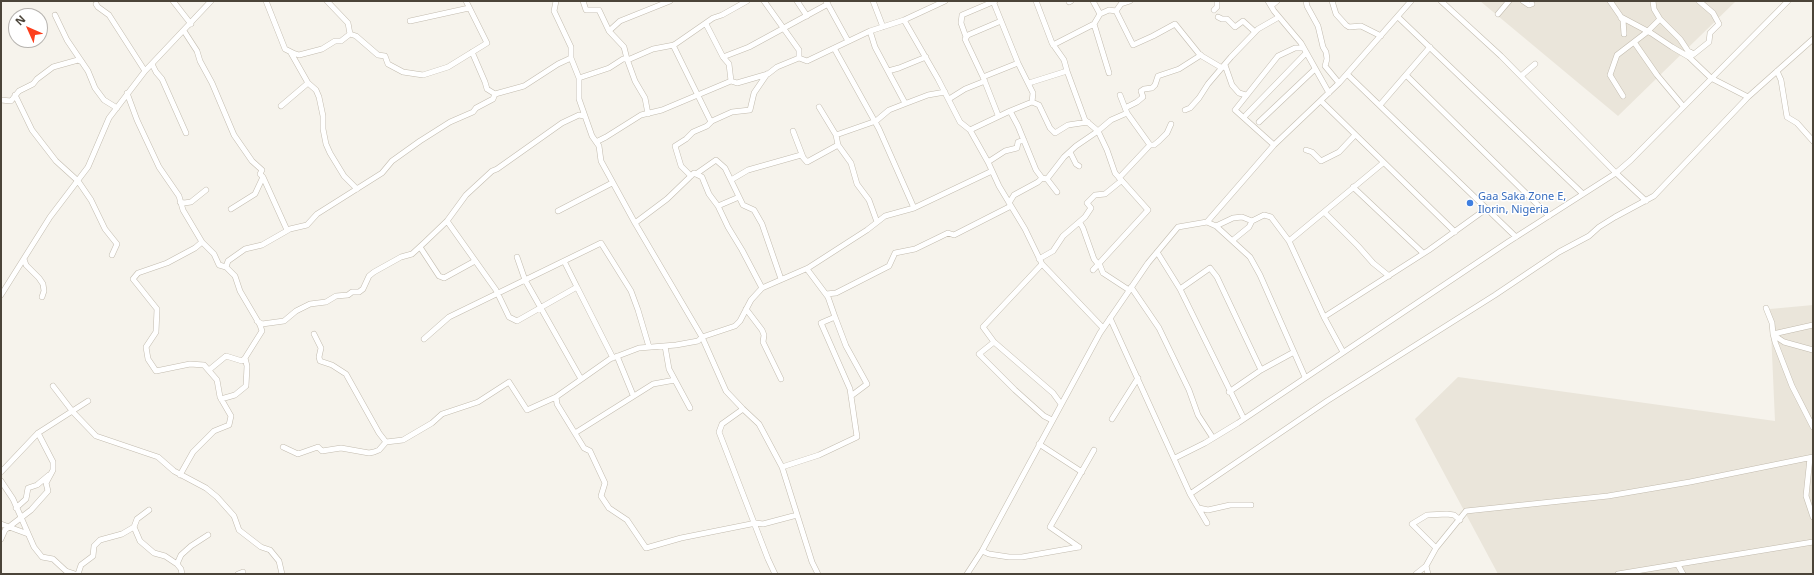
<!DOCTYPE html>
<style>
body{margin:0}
#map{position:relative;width:1814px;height:575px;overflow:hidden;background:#f6f3ec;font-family:"Noto Sans",sans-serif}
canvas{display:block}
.frame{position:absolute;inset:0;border:2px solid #4b4439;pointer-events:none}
.north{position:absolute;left:8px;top:8px;width:40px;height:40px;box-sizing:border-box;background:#fff;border:1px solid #b7b4b0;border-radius:50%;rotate:315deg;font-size:11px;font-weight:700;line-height:16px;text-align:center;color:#4b4439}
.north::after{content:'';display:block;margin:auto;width:14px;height:18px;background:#fc3f1d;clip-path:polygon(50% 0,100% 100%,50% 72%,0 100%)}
</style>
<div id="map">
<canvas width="1814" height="575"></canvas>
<div class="frame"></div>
<div class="north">N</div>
</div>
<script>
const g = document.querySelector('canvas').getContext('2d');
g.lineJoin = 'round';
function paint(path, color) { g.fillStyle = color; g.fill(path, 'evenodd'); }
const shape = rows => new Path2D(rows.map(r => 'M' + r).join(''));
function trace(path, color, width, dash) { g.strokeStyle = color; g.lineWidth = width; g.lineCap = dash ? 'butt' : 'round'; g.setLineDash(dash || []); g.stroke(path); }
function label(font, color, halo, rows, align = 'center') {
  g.font = font + ' "Noto Sans",sans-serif'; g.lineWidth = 3; g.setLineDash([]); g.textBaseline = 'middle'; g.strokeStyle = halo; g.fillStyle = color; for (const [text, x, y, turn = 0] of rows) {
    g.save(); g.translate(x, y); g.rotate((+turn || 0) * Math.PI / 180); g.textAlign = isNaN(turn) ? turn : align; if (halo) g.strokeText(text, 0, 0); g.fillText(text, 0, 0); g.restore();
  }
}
paint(shape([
 [1480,1,1736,1,1618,116],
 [1813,305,1813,574,1498,574,1415,419,1458,377,1775,421,1770,309]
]), '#eae5da');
const minor = shape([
 [173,1,191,24],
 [266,1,285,49,293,53,299,55,322,49,335,41,341,41,350,34,348,23,327,1],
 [556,1,554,11,571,47,571,58,579,78,579,99,592,136,599,146,601,161,635,223,702,337,726,391,743,409,759,424,782,467,812,562,818,574],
 [583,1,586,10,599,10,609,31,624,47,627,59,635,81,645,98,648,114],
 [764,1,799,50,799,58],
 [797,1,807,16],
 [826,1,848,41],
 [873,1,883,27],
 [993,1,1018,63,1033,93,1032,102,1010,111],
 [1036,1,1052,43,1064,60,1067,71],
 [1093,1,1100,14,1094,24],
 [1268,1,1274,11,1301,43,1329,93],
 [1306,1,1307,6,1318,26,1323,47,1326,52,1327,59,1325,66,1339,83],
 [1332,1,1336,14,1346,25,1349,27,1361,26,1381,36],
 [1441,1,1501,56,1616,173,1646,201],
 [1523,1,1529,5,1532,4],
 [1610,1,1621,17,1651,33,1672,47,1689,57,1711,78,1748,97],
 [1653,1,1654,9,1660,19,1680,39,1688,51,1694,54,1689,57],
 [1069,2,1071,1],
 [96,4,98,7,109,15,145,71],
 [1271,6,1277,1],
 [1214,10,1217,7,1217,1],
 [1116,11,1133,45,1153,36,1175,24,1200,55,1222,68],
 [1100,14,1109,10,1116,11,1121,4,1130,1],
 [1498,14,1509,1],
 [55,15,67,40,88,71,95,88,104,100,117,108],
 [1218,17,1222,19,1227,19,1235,27,1243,21,1255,32],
 [1398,17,1583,194],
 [1621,18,1623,20,1624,34],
 [904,20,945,1],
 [410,21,469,8],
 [706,24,723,57,729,64,731,81],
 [184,31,197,51,200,61,212,83,234,135,252,161,262,170,260,174,263,177,255,194,231,209],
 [609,31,620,21,670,1],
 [870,31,875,47,905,103],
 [350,34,356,36,378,55,385,56,388,64,403,72,423,75,448,67,487,43,466,1],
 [966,37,961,23,962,15,995,1],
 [1634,42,1657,75,1683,106],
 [673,45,711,122],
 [1053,45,1094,24,1109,73],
 [834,48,879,129,914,208],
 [472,52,485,82,487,89,495,94],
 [1694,54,1709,42,1710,33,1719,24,1713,13,1699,1],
 [723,57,749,47,828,4],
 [152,64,156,72,162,79,186,133],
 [1225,65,1232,85,1239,93,1246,95],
 [888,71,899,68,926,57],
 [1777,71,1781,80,1787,117,1797,123,1813,141],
 [1347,74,1516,237],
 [1406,75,1549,216],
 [1521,76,1535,64],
 [983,77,965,39,968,35,1001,21],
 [579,78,609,68,623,59,630,59,653,49,674,45,713,18,722,15,747,1],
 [308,83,316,90,319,97,323,116,323,129,326,144,330,153,344,176,357,189],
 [1029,83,1067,71,1085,120,1098,131,1111,120,1127,113,1120,95],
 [127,93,137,120,159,167,179,196,183,210,202,242,195,248,167,263,138,273,133,279,157,309,156,332,146,347,148,359,156,371,190,364,204,365,217,380,220,397,231,416,229,425,214,431,193,452,180,475],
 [15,95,32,130,56,161,78,181,91,200,105,229,117,244,112,255],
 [1623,96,1610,75,1617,55,1647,32,1660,19],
 [949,99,965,89,985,81],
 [1,100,11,101,19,91,33,84,37,79,53,67,78,60,82,62],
 [1321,101,1455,232],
 [1032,102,1039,105,1050,128,1055,133,1068,125,1088,122],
 [1380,105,1430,47],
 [281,106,308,83,291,53],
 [819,107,836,135],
 [1125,108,1137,102,1143,97,1141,91,1144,89,1152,88,1155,85,1158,76,1179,69,1201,55],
 [1185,110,1190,108,1199,98,1208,84,1231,57,1258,29,1279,17],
 [998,115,983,77,1018,63],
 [1246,115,1306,53],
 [1259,122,1315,69],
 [970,130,1010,111,1018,126,1036,170,1042,178,1047,179,1064,157,1076,146,1098,131,1107,150,1115,173,1148,210,1093,270],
 [793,131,803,157],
 [596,142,606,137,641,115,662,110,731,81,737,83,768,74,777,67,799,58,807,61,870,31,904,20,938,79,960,122,970,130,988,162,999,186,1025,229,1042,264,1103,328],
 [1150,145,1154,145,1159,141,1167,133,1171,124],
 [1274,145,1235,110,1278,56,1295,48,1303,48],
 [1306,150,1312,152,1321,161,1339,152,1355,135],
 [1070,152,1076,164,1079,166],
 [988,162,1005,151,1017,148,1018,142,1024,140],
 [696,174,716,160,725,168,743,205,754,210,762,224,781,279],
 [691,176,681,166,675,146,686,139,693,132,707,126,712,121,732,112,750,110,754,93,767,74],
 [263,177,287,230],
 [1119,178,1150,145,1127,113],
 [1047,179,1057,192],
 [731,180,748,170,801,155,807,162,838,145],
 [1353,187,1423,253],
 [180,202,184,203,191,202,206,190],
 [1009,203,1014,195,1038,182,1042,178],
 [718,206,739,197],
 [558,211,612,183],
 [1324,212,1358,246,1373,263,1389,276],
 [447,221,496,290,509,317,517,321,577,287,564,261,601,243,631,291,638,310,649,347],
 [877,222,869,200,857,184,851,163,838,145,836,135,876,121,889,110,907,103,928,95,945,92],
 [1207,222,1216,226,1250,257,1260,275,1294,352],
 [635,223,667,199,694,173,702,177,709,194,718,206,728,227,742,250,762,288],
 [1080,223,1083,228,1094,259,1098,264],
 [1216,226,1233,218,1242,217,1252,221,1264,215,1271,217,1289,241],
 [1233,240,1249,227,1252,221],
 [202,242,214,254,219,265,226,267,235,276,240,291,260,325,262,331,245,358,247,366,246,386,235,395,221,399],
 [420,247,439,276,444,278,475,261],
 [1157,252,1180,289,1244,419],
 [517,257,525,280,564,261],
 [24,259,26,265,39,278,43,284,44,291,42,297],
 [1039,259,1053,251,1063,236,1085,217,1091,208,1087,203,1095,195,1105,194,1121,181],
 [1099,263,1103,273,1129,290],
 [1042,264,983,327,994,342,1053,393,1061,404],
 [226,267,228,261,245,249,262,245,290,229,307,225,317,214,382,173,392,161,420,141,450,122,473,112,476,108,493,99,495,94,524,86,558,64,571,58],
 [577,287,613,358],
 [1131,287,1159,328,1189,390,1198,415,1213,438],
 [1180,289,1210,268,1217,277,1261,370],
 [826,294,836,293,889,266,895,253,915,249,948,233,954,235,1011,206],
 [1,295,50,217,88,167,109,118,145,71,211,1],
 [1766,308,1772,323,1773,334],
 [746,309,762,330,764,335,763,342,781,379],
 [835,317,846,346,867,384,851,396],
 [1324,317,1289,241,1383,163],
 [1110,318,1190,494,1207,523],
 [257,321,262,324,284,321,296,311,310,304,326,302,336,296,348,295,352,292,359,292,363,289,369,276,374,272,401,257,412,254,424,243,447,221,466,195,492,171,497,169,562,123,579,115,584,116],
 [1813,325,1773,334,1775,342,1792,386,1813,427],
 [314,334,321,348,319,357,320,361,332,365,346,374,379,433,386,442],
 [1775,334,1778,338,1784,342,1813,350],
 [424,339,449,317,525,280,581,379],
 [994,342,979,354,1015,390,1044,416,1052,420],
 [665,346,669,369,690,408],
 [1343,352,1324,317,1429,250,1486,209],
 [617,356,633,395],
 [209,370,226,356,242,361,245,358],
 [53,386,73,412,96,436,158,457,174,471,206,488,217,497,234,516,239,530,261,547,270,550,279,561,282,574],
 [1229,392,1261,370,1294,352,1305,377],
 [556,397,557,404,584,448,590,451,605,483,601,496,609,508,627,520,646,548,681,538,756,523,763,524,797,515],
 [743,409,722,424,719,432,768,559,775,574],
 [1112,419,1138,378],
 [575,433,653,384,675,380],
 [1039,444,1082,472],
 [283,447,298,454,318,447,322,451,341,448,369,453,374,452,379,450,386,442,403,440,432,423,442,414,478,402,509,382,527,410,556,397,610,359,639,348,676,345,698,341,702,337,735,326,740,321,751,300,762,288,808,268,867,230,885,216,914,208,992,171],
 [1175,458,1205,443,1238,423,1508,242,1616,173,1631,160,1788,1],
 [1810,458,1806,496,1813,517],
 [782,467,819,455,857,437,850,389,821,323,835,317,828,297,807,269],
 [1,472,38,433,88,401],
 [1,481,13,499,34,547,42,557,53,559,66,571,75,574],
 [1190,494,1327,401,1495,295,1559,252,1589,236,1599,227,1615,217,1654,196,1748,97,1813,39],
 [16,508,26,499,28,488,37,485,49,475],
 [1199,508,1208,510,1230,505,1251,505],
 [149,510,137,519,134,527,140,541,154,553,165,556,177,564,181,569,182,574],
 [1,524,28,534],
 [1,539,5,530,31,510,48,491,46,483,53,470,53,462,38,433],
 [1079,547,1050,527,1094,450],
 [1436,548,1412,524,1427,515,1447,514,1454,515,1460,520],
 [982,551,989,554,1009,557,1022,557,1079,547],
 [177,564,181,555,191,546,208,535],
 [1678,565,1683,574],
 [1426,566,1428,574],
 [78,574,81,565,93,556,94,546,100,540,122,534,134,527],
 [238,574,243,572],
 [967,574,982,551,1100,333,1148,263,1178,227,1207,222,1274,145,1339,83,1411,1],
 [1416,574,1426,566,1436,548,1466,511,1608,496,1690,482,1813,457],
 [1618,574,1813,542]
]);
trace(minor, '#c2bbae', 6);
trace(minor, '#fff', 5);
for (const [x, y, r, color] of [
 [1470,203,4,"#3f7fe0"]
]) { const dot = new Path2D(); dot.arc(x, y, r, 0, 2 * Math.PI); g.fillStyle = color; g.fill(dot); trace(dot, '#fff', 1.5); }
label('11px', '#366cbe', '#fff', [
 ["Gaa Saka Zone E,",1478,197],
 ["Ilorin, Nigeria",1478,210]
], 'left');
</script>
